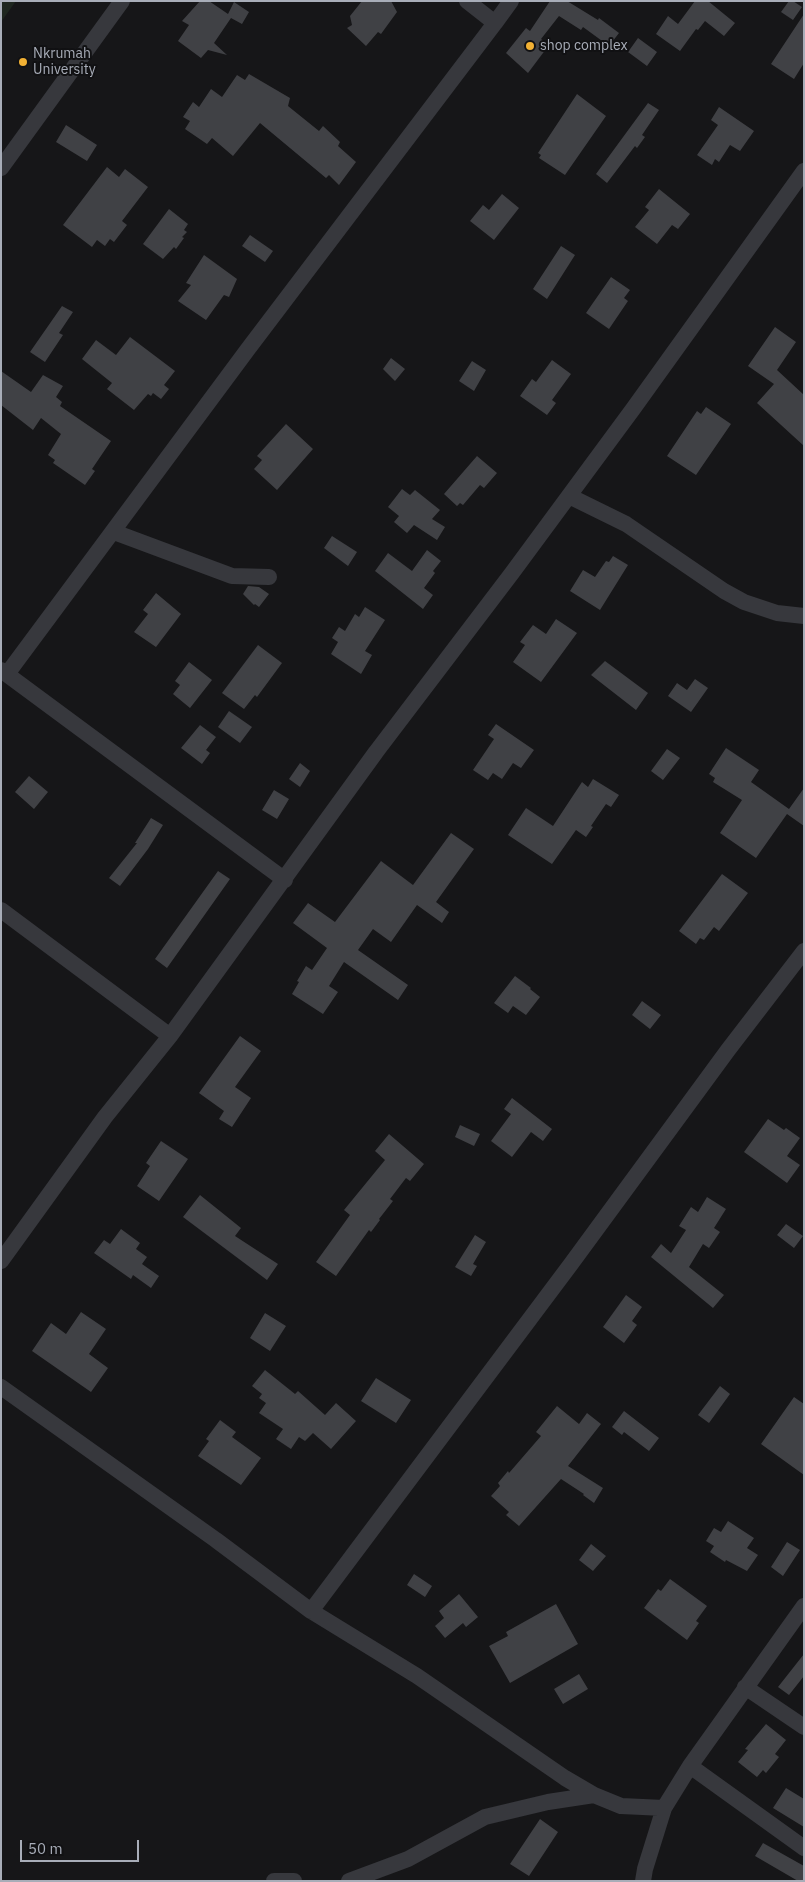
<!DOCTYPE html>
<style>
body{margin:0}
#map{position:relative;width:805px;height:1882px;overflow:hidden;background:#161618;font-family:"IBM Plex Sans",sans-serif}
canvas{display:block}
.frame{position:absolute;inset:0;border:2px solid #a8adb8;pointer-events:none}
.scale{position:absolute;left:20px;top:1840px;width:119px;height:22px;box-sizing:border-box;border:2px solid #a8adb8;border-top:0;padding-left:6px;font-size:15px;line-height:18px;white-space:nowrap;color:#a8adb8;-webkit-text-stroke:4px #111113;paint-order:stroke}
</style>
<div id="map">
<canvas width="805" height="1882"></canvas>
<div class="frame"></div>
<div class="scale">50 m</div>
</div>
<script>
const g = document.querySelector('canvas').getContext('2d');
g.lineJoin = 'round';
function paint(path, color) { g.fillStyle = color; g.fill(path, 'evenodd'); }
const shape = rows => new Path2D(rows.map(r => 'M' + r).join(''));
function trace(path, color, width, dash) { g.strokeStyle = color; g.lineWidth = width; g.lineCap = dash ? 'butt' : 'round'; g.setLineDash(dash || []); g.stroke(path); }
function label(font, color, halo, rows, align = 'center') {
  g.font = font + ' "IBM Plex Sans",sans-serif'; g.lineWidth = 4; g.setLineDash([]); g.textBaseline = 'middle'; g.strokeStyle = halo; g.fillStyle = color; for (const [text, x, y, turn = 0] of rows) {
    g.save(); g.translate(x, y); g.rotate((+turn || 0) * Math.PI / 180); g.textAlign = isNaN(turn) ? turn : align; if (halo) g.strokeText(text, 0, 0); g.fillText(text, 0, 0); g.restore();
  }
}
paint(shape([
 [1,1,16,1,1,22]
]), '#1e261f');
paint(shape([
 [200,1,209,1,228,14,234,2,249,12,242,24,231,18,214,43,227,55,208,50,201,58,178,41,189,25,182,21],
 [362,1,391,1,397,12,381,34,378,32,366,46,347,28,352,25,350,16],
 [550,1,567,1,598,20,599,18,619,33,609,46,583,27,581,30,559,16,541,39,549,45,528,73,506,53,526,28,530,31],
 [695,1,708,1,735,23,724,36,705,21,698,30,696,29,680,51,656,34,668,16,678,24],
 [789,1,793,1,802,7,793,20,781,12],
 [804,14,804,63,794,79,771,64],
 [638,38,657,52,647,66,628,52],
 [249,74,290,98,288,106,319,131,323,126,340,142,338,146,356,162,339,185,329,175,326,178,260,123,233,156,212,138,207,144,185,129,190,121,183,117,193,102,199,107,211,89,222,97,237,75,245,80],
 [577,94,606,116,565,175,539,158,541,155,538,153],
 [648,103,659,110,642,135,645,137,637,148,635,146,607,183,596,174],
 [719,107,754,131,740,151,730,145,719,162,715,159,712,165,697,155,718,125,711,120],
 [66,125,97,145,87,161,56,142],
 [107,167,119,177,125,169,148,187,122,221,127,225,114,242,110,239,105,246,97,240,92,247,63,225],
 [659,189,690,214,678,229,672,225,657,244,635,227,649,210,645,207],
 [502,194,519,208,494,240,470,221,483,205,489,210],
 [169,209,188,224,184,230,187,232,182,237,184,238,176,249,174,247,163,259,143,244],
 [250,235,273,251,265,262,242,246],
 [561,246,575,255,547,299,533,289],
 [204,255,237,279,229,297,224,295,206,320,178,301,191,285,186,283],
 [611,277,630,290,624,298,628,301,609,329,586,313],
 [62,306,73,312,59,333,63,335,45,362,30,352],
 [775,327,796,342,777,370,804,395,804,446,757,403,774,384,748,366],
 [130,337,175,371,164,385,169,389,161,399,153,393,151,396,148,394,134,410,107,389,112,383,82,359,96,340,116,355],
 [391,358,405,369,395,381,383,369],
 [552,360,571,374,552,400,556,403,547,415,520,396,532,379,536,382],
 [472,361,486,370,474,391,459,381],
 [1,371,31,392,43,375,63,386,56,397,62,402,60,406,111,441,92,469,95,471,85,485,53,463,55,460,48,455,61,434,41,418,33,430,1,405],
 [706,407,731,424,696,475,667,456,697,411,701,414],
 [286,424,313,449,277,490,254,469,262,460,257,456],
 [477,456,497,473,484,488,480,485,463,505,460,503,457,506,444,494],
 [402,489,410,495,415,490,440,510,432,519,445,527,437,540,414,525,407,533,394,522,399,516,388,507],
 [332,536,357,552,348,566,324,548],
 [427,550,441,561,433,571,435,573,424,588,433,595,423,609,375,571,388,553,412,571],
 [613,556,628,565,600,610,570,591,583,570,595,577,606,561,609,562],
 [248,586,259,587,269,594,259,607,255,604,254,605,243,594],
 [156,593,181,614,156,647,134,632,148,614,143,610],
 [365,607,385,620,365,651,372,655,361,674,331,654,338,642,332,638,339,627,345,631,355,614,359,617],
 [556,619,577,633,541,682,513,662,525,645,520,642,533,625,546,634],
 [258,645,282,663,257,697,255,695,244,709,222,693],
 [605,661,648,693,636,710,591,675],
 [189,662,212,680,190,708,173,694,180,685,175,681],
 [695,679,708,688,691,712,668,696,677,683,687,690],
 [229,711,252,727,240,743,218,727],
 [496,724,534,750,521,768,513,763,502,779,493,773,488,780,473,770,494,739,488,735],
 [200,725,216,737,206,750,210,753,202,764,181,748],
 [726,748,759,770,751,782,789,809,804,788,804,826,787,814,756,858,720,833,742,800,713,782,715,778,709,774],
 [667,749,680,758,663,780,651,771],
 [300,763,310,771,300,787,289,779],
 [29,776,48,792,34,809,15,792],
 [593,779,619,795,611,807,606,804,591,826,593,827,586,837,576,830,552,864,508,835,526,808,553,826,582,782,588,787],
 [274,790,289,799,277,819,262,810],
 [151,818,163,825,148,849,120,886,109,878,137,843,135,843],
 [451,833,474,849,436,902,449,912,442,923,417,905,391,942,373,929,358,950,408,985,398,1000,344,962,329,986,338,992,323,1014,292,994,299,982,297,981,306,966,312,970,327,948,293,923,308,903,335,922,381,861,413,885],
 [218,871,230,879,167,968,155,959],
 [722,874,748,893,719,931,714,927,704,940,700,938,696,944,679,931],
 [515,976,531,988,530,989,540,997,526,1015,513,1006,508,1013,494,1003],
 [642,1001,661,1015,650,1029,632,1015],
 [240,1036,261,1051,235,1087,251,1098,232,1127,219,1119,224,1111,199,1093],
 [512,1098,552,1129,543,1141,531,1132,512,1157,491,1141,511,1114,504,1109],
 [768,1119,784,1130,786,1128,800,1138,787,1156,800,1165,787,1183,744,1152],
 [460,1125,480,1134,474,1146,455,1137],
 [389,1134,424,1164,410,1181,406,1178,390,1199,393,1201,379,1219,380,1220,371,1232,369,1230,336,1276,316,1262,350,1215,344,1210,385,1160,375,1151],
 [161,1141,188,1159,159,1201,137,1186,150,1166,146,1163],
 [200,1195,241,1228,235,1236,278,1264,267,1280,183,1217],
 [707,1197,726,1209,714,1228,720,1232,709,1248,703,1244,689,1267,724,1295,713,1308,651,1257,661,1244,671,1253,686,1230,679,1226,691,1207,698,1212],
 [786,1224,803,1236,794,1248,777,1235],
 [121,1229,140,1243,136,1249,147,1257,142,1264,159,1276,151,1288,133,1275,131,1279,94,1253,104,1240,110,1244],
 [475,1235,486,1242,473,1264,477,1266,471,1276,455,1267],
 [626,1295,642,1307,632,1321,637,1325,624,1343,603,1327],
 [81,1312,106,1329,89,1354,108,1368,91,1392,32,1351,51,1323,66,1334],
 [265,1313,286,1326,270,1351,250,1338],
 [265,1370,295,1394,298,1391,325,1415,336,1403,356,1421,331,1449,313,1433,305,1441,299,1437,291,1449,276,1439,283,1429,259,1413,266,1403,259,1398,262,1394,252,1386],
 [376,1378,411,1400,396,1423,361,1401],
 [720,1386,730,1394,709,1423,698,1415],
 [794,1397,804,1404,804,1475,761,1444],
 [557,1406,579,1424,587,1413,601,1424,568,1466,603,1488,594,1503,583,1495,584,1494,561,1479,519,1526,506,1515,509,1512,491,1496,500,1486,498,1483,508,1471,509,1473,541,1436,536,1432],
 [624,1411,659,1438,649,1451,624,1432,622,1435,612,1427],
 [220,1420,236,1432,232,1437,261,1458,241,1485,198,1456,209,1441,206,1439],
 [728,1521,754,1538,747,1548,758,1555,747,1571,726,1560,725,1562,710,1552,714,1546,706,1541,714,1528,721,1532],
 [787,1542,800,1550,783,1576,771,1567],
 [591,1544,606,1556,593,1571,579,1560],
 [414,1574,432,1586,425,1597,407,1585],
 [670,1579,707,1606,696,1621,699,1623,687,1640,644,1608,658,1589,661,1591],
 [459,1594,478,1617,466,1627,463,1623,445,1638,435,1626,444,1618,439,1611],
 [556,1604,578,1644,510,1683,489,1646,508,1636,506,1632],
 [804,1654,804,1676,789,1695,778,1687],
 [579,1674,588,1689,563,1704,554,1689],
 [766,1724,786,1740,775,1754,779,1757,766,1773,763,1770,757,1777,738,1762,748,1750,745,1749],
 [786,1788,804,1799,804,1827,773,1808],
 [540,1819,558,1832,529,1876,510,1864],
 [763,1843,804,1866,804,1881,798,1881,755,1856]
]), '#404145');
trace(shape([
 [495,23,511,1],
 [1,168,122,1],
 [569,496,626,524,724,591,744,602,777,613,804,616],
 [114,532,232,576,269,577],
 [1,670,285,880],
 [7,674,248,349,495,23,467,1],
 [1,910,170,1036],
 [1,1261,105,1117,170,1036,376,752,512,573,633,409,804,171],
 [1,1387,216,1540,311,1611,417,1676,565,1778,594,1795,621,1806,664,1808],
 [311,1611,571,1264,728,1050,804,951],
 [745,1687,804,1727],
 [690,1766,804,1848],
 [274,1881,294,1881],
 [349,1881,408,1859,485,1817,548,1802,594,1795],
 [643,1881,645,1869,664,1808,690,1766,804,1606]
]), '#37383d', 16);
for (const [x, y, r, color] of [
 [530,46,5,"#f2b134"],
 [23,62,5,"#f2b134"]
]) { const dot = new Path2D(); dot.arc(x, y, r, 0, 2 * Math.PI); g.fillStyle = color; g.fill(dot); trace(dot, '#111113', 2); }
label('14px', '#a8adb8', '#111113', [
 ["shop complex",540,46],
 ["Nkrumah",33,54],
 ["University",33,70]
], 'left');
</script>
